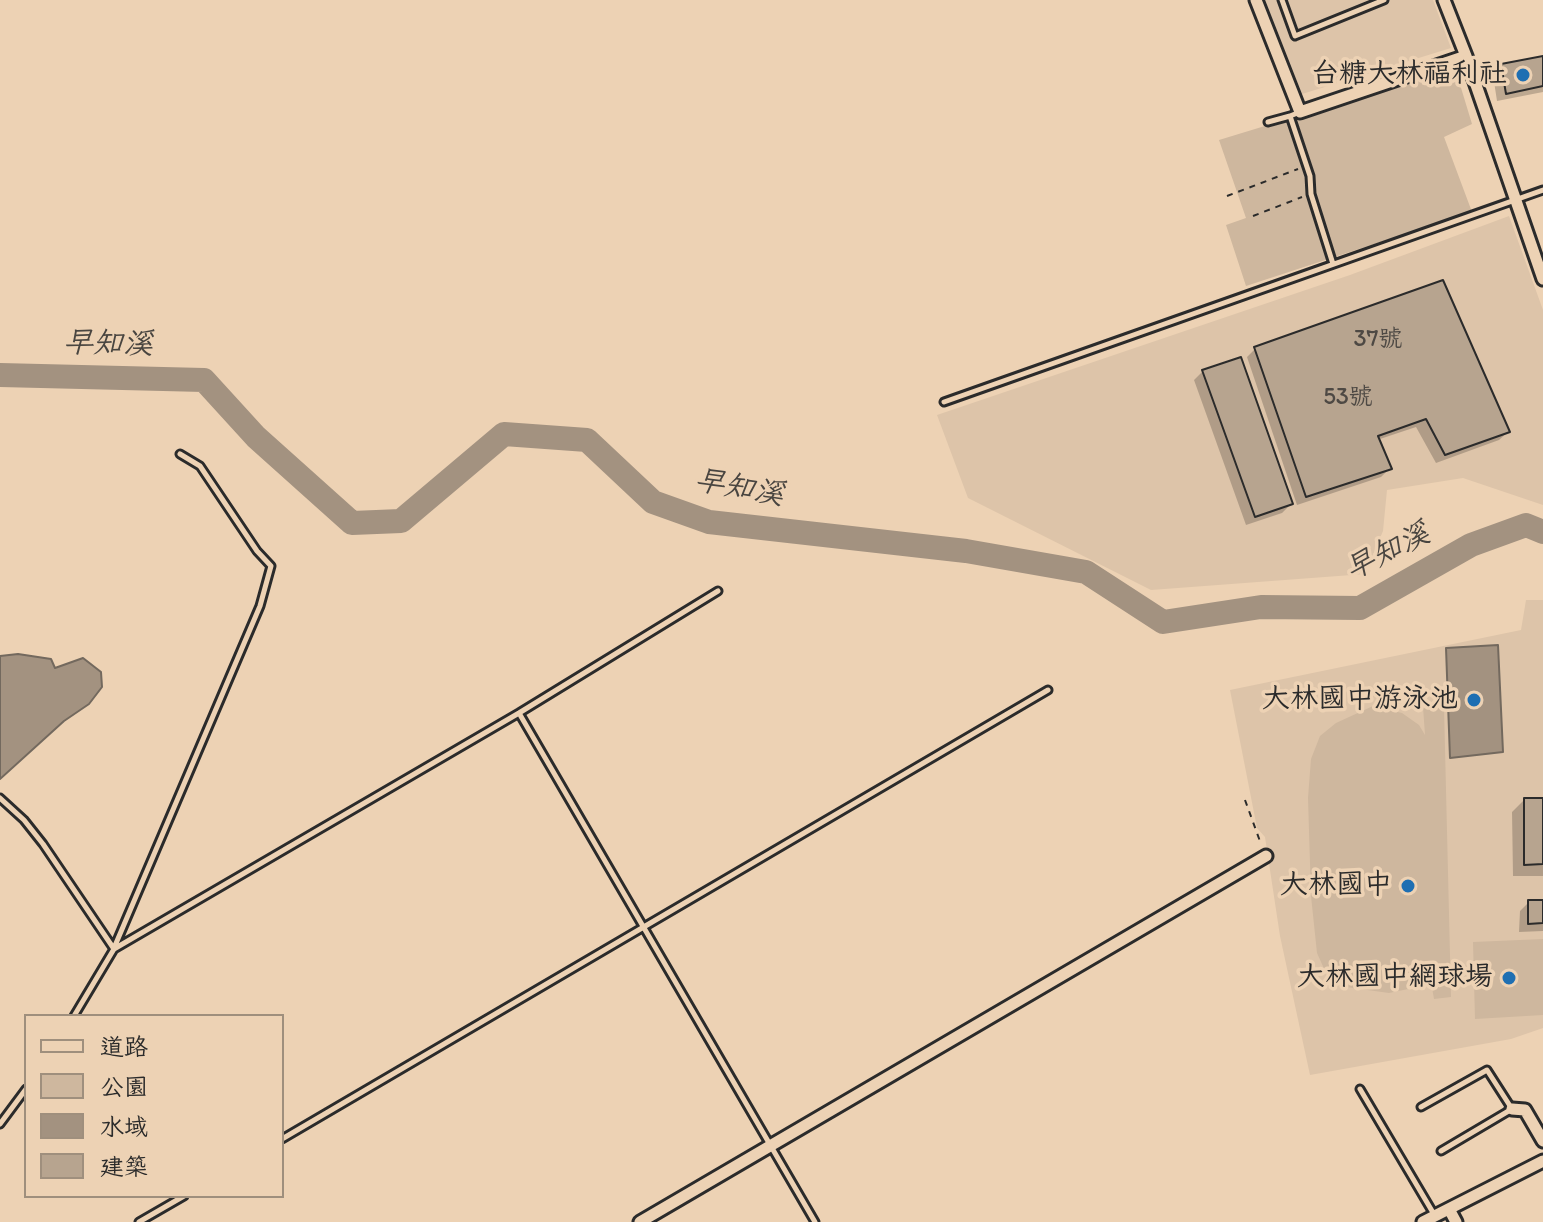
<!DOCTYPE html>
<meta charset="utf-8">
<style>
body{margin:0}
#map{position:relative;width:1543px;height:1222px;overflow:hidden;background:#edd2b4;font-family:Itim,"LXGW WenKai TC",sans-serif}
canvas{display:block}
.legend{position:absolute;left:24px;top:1014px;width:260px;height:184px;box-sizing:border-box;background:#edd2b4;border:2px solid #9f8f7d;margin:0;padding:10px 14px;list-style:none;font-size:24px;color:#2b2b2b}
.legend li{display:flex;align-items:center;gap:16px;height:40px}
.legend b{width:40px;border:2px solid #9f8f7d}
</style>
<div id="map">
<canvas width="1543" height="1222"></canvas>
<ul class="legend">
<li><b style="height:10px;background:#edd2b4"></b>道路</li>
<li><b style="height:22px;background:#ceb79e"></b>公園</li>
<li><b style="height:22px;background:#a39280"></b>水域</li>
<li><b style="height:22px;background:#b7a48f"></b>建築</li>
</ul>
</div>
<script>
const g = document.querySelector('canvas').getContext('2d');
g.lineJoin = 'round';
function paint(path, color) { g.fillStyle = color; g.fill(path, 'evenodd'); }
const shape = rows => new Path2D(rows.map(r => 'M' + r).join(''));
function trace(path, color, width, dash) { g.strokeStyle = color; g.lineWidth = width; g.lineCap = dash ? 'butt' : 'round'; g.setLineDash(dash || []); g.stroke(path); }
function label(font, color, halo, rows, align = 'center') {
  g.font = font + ' Itim,"LXGW WenKai TC",sans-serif'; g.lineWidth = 7; g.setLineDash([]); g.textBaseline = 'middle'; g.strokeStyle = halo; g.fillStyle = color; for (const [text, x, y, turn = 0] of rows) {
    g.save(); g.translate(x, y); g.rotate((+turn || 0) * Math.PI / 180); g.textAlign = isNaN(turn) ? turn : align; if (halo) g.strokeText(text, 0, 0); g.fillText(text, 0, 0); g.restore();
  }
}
paint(shape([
 [1265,0,1433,0,1451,48,1302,94],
 [1509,216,1543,310,1543,505,1463,478,1387,490,1383,531,1365,574,1151,590,968,498,937,415,1350,275],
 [1526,600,1543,600,1543,1028,1511,1039,1310,1075,1280,936,1265,837,1257,828,1230,690,1521,630]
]), '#ddc4a9');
paint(shape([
 [1455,68,1472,124,1444,137,1472,212,1246,286,1226,225,1246,218,1219,140],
 [1373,706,1402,713,1419,725,1425,735,1423,707,1444,707,1451,997,1434,999,1430,976,1413,988,1389,993,1346,987,1326,973,1317,953,1311,896,1308,798,1311,759,1320,736,1336,723],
 [1543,939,1543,1015,1475,1019,1473,942]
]), '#ceb79e');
const water = shape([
 [1498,645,1503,752,1450,758,1446,648,1498,645],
 [18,654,51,659,55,668,83,658,101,672,102,687,89,704,64,721,0,779,0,656,18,654]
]);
paint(water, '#a39280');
trace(water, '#73695e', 2);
paint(shape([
 [1543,58,1543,92,1497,101,1493,75,1502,66],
 [1256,348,1508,432,1499,440,1436,463,1416,427,1377,440,1390,468,1381,477,1297,505,1247,357],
 [1203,371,1291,504,1282,513,1246,525,1194,380],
 [1524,800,1543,800,1543,876,1513,876,1512,812],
 [1529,902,1543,902,1543,931,1519,932,1520,911]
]), '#0003');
trace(shape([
 [0,375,204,380,256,437,352,523,401,521,504,434,587,440,653,502,709,522,966,551,1086,572,1163,622,1261,607,1360,608,1471,545,1526,525,1543,532]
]), '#a39280', 24);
const building = shape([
 [1543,56,1543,86,1506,94,1501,64,1543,56],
 [1443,280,1510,432,1445,455,1426,419,1378,436,1392,469,1306,497,1254,347,1443,280],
 [1241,357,1293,504,1255,517,1202,370,1241,357],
 [1524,798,1543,798,1543,864,1524,865,1524,798],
 [1528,900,1543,900,1543,923,1528,924,1528,900]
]);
paint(building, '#b7a48f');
trace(building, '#2b2b2b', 2);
const service = shape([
 [1282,0,1295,36,1384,0],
 [1300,112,1290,116,1310,176,1311,194,1333,264],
 [1268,122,1290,116],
 [944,402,1543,190],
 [519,713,815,1222],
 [0,798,24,820,43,844,114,949],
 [114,948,260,606,271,566,257,551,200,466,180,454],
 [74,1016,114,949,519,713,718,591],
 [1360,1089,1435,1216],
 [1421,1107,1487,1070,1512,1109,1441,1151],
 [0,1124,26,1089],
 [282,1139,1048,690],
 [139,1222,184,1196]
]);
const minor = shape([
 [1256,0,1300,112,1466,56],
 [1444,0,1466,56,1543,279],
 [1512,1109,1525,1110,1543,1141],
 [1449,1209,1456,1222],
 [640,1222,1266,856],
 [1423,1222,1543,1161]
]);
trace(service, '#2b2b2b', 11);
trace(minor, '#2b2b2b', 17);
trace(shape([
 [1227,196,1298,169],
 [1253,216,1302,197],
 [1245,800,1261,844]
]), '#2b2b2b', 2, [6, 6]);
trace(service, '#edd2b4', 5);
trace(minor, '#edd2b4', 11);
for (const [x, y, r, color] of [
 [1523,75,8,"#1f6fb2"],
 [1474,700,8,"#1f6fb2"],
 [1408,886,8,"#1f6fb2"],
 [1509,978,8,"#1f6fb2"]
]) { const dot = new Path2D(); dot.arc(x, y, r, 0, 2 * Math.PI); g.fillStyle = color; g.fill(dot); trace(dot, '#edd2b4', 3); }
label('24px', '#4e4944', null, [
 ["37號",1378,340],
 ["53號",1348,398]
]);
label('28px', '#2b2b2b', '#edd2b4', [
 ["台糖大林福利社",1507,75],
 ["大林國中游泳池",1458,700],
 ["大林國中",1392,886],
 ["大林國中網球場",1493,978]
], 'right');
label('italic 30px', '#494540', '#edd2b4', [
 ["早知溪",108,345,1],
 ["早知溪",739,489,10],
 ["早知溪",1388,553,-27]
]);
</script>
